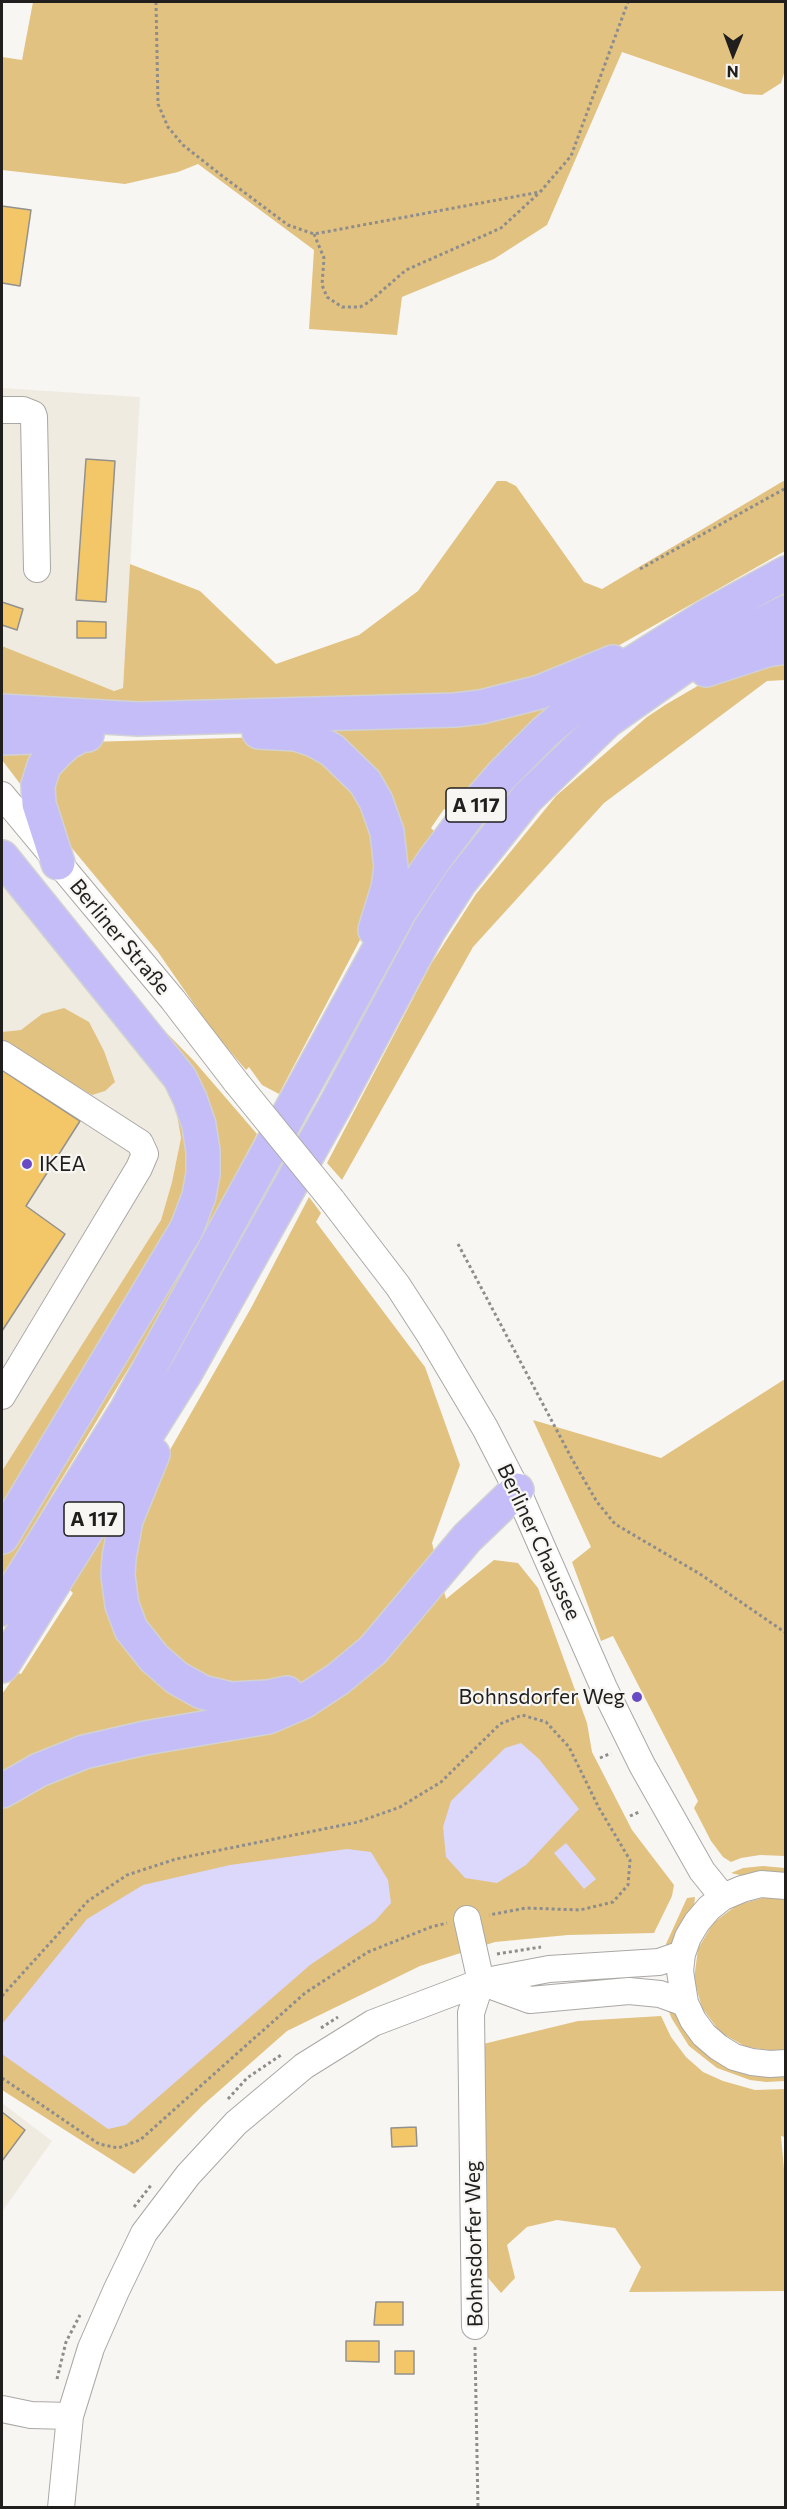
<!DOCTYPE html>
<meta charset="utf-8">
<style>
body{margin:0}
#map{position:relative;width:787px;height:2509px;overflow:hidden;background:#f8f6f3;font-family:Commissioner,sans-serif}
canvas{display:block}
.frame{position:absolute;inset:0;border:3px solid #201f1e;pointer-events:none}
.north{position:absolute;left:703px;top:24px;width:60px;height:60px;-webkit-text-stroke:4px #f8f6f3;paint-order:stroke;rotate:181deg;font-size:16px;font-weight:700;line-height:24px;text-align:center;color:#201f1e}
.north::after{content:'';display:block;margin:auto;width:21px;height:27px;background:#201f1e;clip-path:polygon(50% 0,100% 100%,50% 72%,0 100%)}
</style>
<div id="map">
<canvas width="787" height="2509"></canvas>
<div class="frame"></div>
<div class="north">N</div>
</div>
<script>
const g = document.querySelector('canvas').getContext('2d');
g.lineJoin = 'round';
function paint(path, color) { g.fillStyle = color; g.fill(path, 'evenodd'); }
const shape = rows => new Path2D(rows.map(r => 'M' + r).join(''));
function trace(path, color, width, dash) { g.strokeStyle = color; g.lineWidth = width; g.lineCap = dash ? 'butt' : 'round'; g.setLineDash(dash || []); g.stroke(path); }
function label(font, color, halo, rows, align = 'center') {
  g.font = font + ' Commissioner,sans-serif'; g.lineWidth = 4.5; g.setLineDash([]); g.textBaseline = 'middle'; g.strokeStyle = halo; g.fillStyle = color; for (const [text, x, y, turn = 0] of rows) {
    g.save(); g.translate(x, y); g.rotate((+turn || 0) * Math.PI / 180); g.textAlign = isNaN(turn) ? turn : align; if (halo) g.strokeText(text, 0, 0); g.fillText(text, 0, 0); g.restore();
  }
}
paint(shape([
 [2,388,140,397,123,688,114,691,2,646],
 [2,875,158,1067,174,1098,181,1138,172,1182,161,1220,2,1471],
 [2,2103,52,2141,2,2212]
]), '#f0ebe1');
paint(shape([
 [33,2,785,2,785,70,781,83,762,95,744,94,622,52,547,225,494,259,402,297,397,335,309,329,314,250,198,164,178,172,125,184,2,170,2,57,22,60],
 [785,480,785,551,602,655,518,691,205,706,2,700,2,646,114,691,123,688,130,564,200,591,276,664,359,635,418,591,497,481,506,481,516,486,584,582,602,589],
 [785,655,785,680,767,681,604,803,473,947,342,1180,327,1163,431,964,476,894,556,796,647,717,665,705,706,681],
 [558,697,510,742,450,811,444,809,431,828,435,832,424,845,403,879,400,847,314,729],
 [268,737,339,766,375,821,375,900,361,938,279,1094,262,1085,249,1067,246,1070,212,1030,158,952,66,841,48,778,87,742],
 [2,750,45,750,27,793,2,760],
 [64,1008,89,1022,104,1051,115,1082,105,1091,92,1095,2,1042,2,1032,21,1030,42,1014],
 [157,1023,194,1061,257,1134,170,1300,2,1577,2,1554,76,1430,209,1195],
 [174,1098,186,1111,192,1191,2,1519,2,1471,161,1220,172,1182,181,1138],
 [309,1197,321,1213,316,1222,425,1367,460,1465,432,1543,446,1599,494,1560,518,1563,538,1588,587,1723,592,1752,632,1830,674,1885,672,1896,654,1933,568,1935,495,1942,420,1966,287,2031,203,2105,134,2174,2,2090,2,1806,23,1792,87,1766,224,1738,234,1689,174,1665,131,1600,138,1506,251,1308],
 [785,1379,785,1856,760,1855,741,1858,731,1862,723,1857,711,1841,694,1808,698,1801,613,1636,601,1641,572,1562,591,1547,533,1420,661,1458],
 [108,1529,112,1607,223,1708,2,1780,2,1694,17,1673,21,1674,73,1593,70,1590],
 [763,1866,785,1868,785,1876,748,1877,731,1873,743,1868],
 [695,1897,694,1907,676,1939,666,1949,666,1944,687,1898],
 [766,1897,785,1899,785,2050,776,2051,746,2047,720,2032,702,2008,694,1979,698,1949,713,1923,737,1905],
 [666,2005,785,2072,785,2081,766,2082,750,2080,717,2068,689,2046,672,2019],
 [661,2016,671,2037,686,2057,703,2072,723,2081,755,2090,785,2089,785,2137,781,2136,786,2191,785,2291,629,2292,641,2267,615,2228,557,2220,527,2227,507,2245,515,2278,501,2293,484,2273,479,2045,578,2021]
]), '#e2c281');
paint(shape([
 [521,1743,539,1759,579,1809,526,1865,497,1883,465,1878,446,1857,443,1827,451,1801,505,1748],
 [566,1843,596,1879,584,1889,554,1853],
 [347,1849,371,1852,388,1880,391,1903,375,1921,310,1965,126,2125,108,2129,2,2054,2,2024,87,1919,143,1885,230,1865]
]), '#dbd8fc');
const building = shape([
 [2,206,31,210,20,286,2,283,2,206],
 [86,459,115,461,106,602,76,600,86,459],
 [2,602,23,609,17,630,2,625,2,602],
 [77,621,106,622,106,638,77,638,77,621],
 [2,1070,80,1121,26,1206,65,1234,2,1331,2,1070],
 [2,2112,25,2130,2,2161,2,2112],
 [416,2127,417,2146,392,2147,391,2128,416,2127],
 [376,2302,403,2302,403,2325,374,2325,376,2302],
 [346,2341,379,2341,379,2362,346,2361,346,2341],
 [395,2351,414,2351,414,2374,395,2374,395,2351]
]);
paint(building, '#f3c768');
trace(building, '#92918e', 1.5);
const minor = shape([
 [2,410,23,410,33,414,34,417,37,569],
 [2,795,173,1000,236,1082],
 [2,1054,140,1143,145,1154,139,1168,2,1396],
 [332,1200,398,1286,431,1337,485,1428,517,1490,604,1688,642,1765,702,1871,723,1897],
 [786,1886,761,1884,742,1889,723,1897,709,1908,697,1922,688,1937,682,1954,680,1971,685,2003,693,2020,704,2035,718,2047,734,2057,752,2062,770,2064,786,2063],
 [467,1919,481,1982],
 [481,1982,530,2000,629,1991,660,1994,685,2003],
 [475,2326,471,2013,481,1982],
 [2,2409,31,2415,70,2416],
 [61,2508,70,2416,91,2348,116,2291,144,2233,188,2175,236,2123,304,2066,373,2023,481,1982,549,1969,659,1962,682,1954]
]);
const highway = shape([
 [706,670,767,650,786,647],
 [2,711,138,719,455,710,481,707,540,692,613,662],
 [259,732,296,734,314,740,332,750,365,782,376,801,387,832,391,867,388,888,375,930],
 [2,738,87,735],
 [2,857,180,1078,190,1099,199,1125,203,1151,203,1174,199,1196,187,1228,2,1537],
 [58,863,39,804,38,785,44,766,57,752,67,743,82,735],
 [153,1454,126,1520,119,1558,118,1576,122,1605,131,1629,154,1658,177,1678,202,1692,231,1699,268,1697,287,1693],
 [2,1609,127,1409,400,911,434,860,470,812,502,775,545,732,585,698,629,665,707,616,786,573],
 [2,1666,186,1372,337,1102,429,930,460,882,527,798,607,721,682,668,725,642,786,612],
 [2,1791,39,1770,84,1752,145,1738,268,1717,303,1702,338,1679,373,1650,467,1538,517,1490]
]);
trace(minor, '#aaa8a5', 28);
trace(highway, '#d2d2d2', 36);
trace(shape([
 [156,2,158,104,168,127,183,145,221,175,288,225,314,234,540,192,571,156,628,2],
 [314,234,324,258,322,285,327,297,342,307,360,307,369,302,406,270,501,228,539,193],
 [640,569,786,488],
 [458,1244,572,1459,597,1502,615,1524,700,1574,786,1633],
 [600,1758,611,1753],
 [630,1816,639,1812],
 [497,1954,541,1947],
 [2,1996,88,1901,127,1875,176,1859,358,1822,400,1807,441,1782,500,1724,522,1715,546,1722,569,1747,599,1808,630,1860,628,1885,613,1902,580,1910,526,1908,489,1915],
 [321,2028,338,2017],
 [2,2078,99,2144,118,2148,140,2140,305,1993,368,1952,431,1927,447,1923],
 [228,2099,247,2078,281,2055],
 [134,2207,152,2184],
 [475,2347,478,2508],
 [57,2379,66,2342,80,2315]
]), '#8e8d8b', 3, [3, 3]);
trace(minor, '#fff', 26);
trace(highway, '#c4bdf8', 33);
const minorBridge = shape([
 [236,1082,332,1200]
]);
trace(minorBridge, '#aaa8a5', 28, []);
trace(minorBridge, '#fff', 26);
for (const [x, y, r, color] of [
 [27,1164,6,"#684bc4"],
 [637,1697,6,"#684bc4"]
]) { const dot = new Path2D(); dot.arc(x, y, r, 0, 2 * Math.PI); g.fillStyle = color; g.fill(dot); trace(dot, '#f8f6f3', 2); }
for (const [x, y, w] of [
 [476,805,60],
 [94,1519,60]
]) { const box = new Path2D(); box.roundRect(x - w / 2, y - 17, w, 34, 4.5); g.fillStyle = '#f8f6f3'; g.fill(box); trace(box, '#201f1e', 1.5); }
label('bold 20px', '#201f1e', null, [
 ["A 117",476,805],
 ["A 117",94,1519]
]);
label('21px', '#201f1e', '#f8f6f3', [
 ["Berliner Straße",120,937,50],
 ["Berliner Chaussee",539,1542,65],
 ["Bohnsdorfer Weg",474,2244,-91]
]);
label('21px', '#201f1e', '#f8f6f3', [
 ["IKEA",39,1164],
 ["Bohnsdorfer Weg",625,1697,"right"]
], 'left');
</script>
